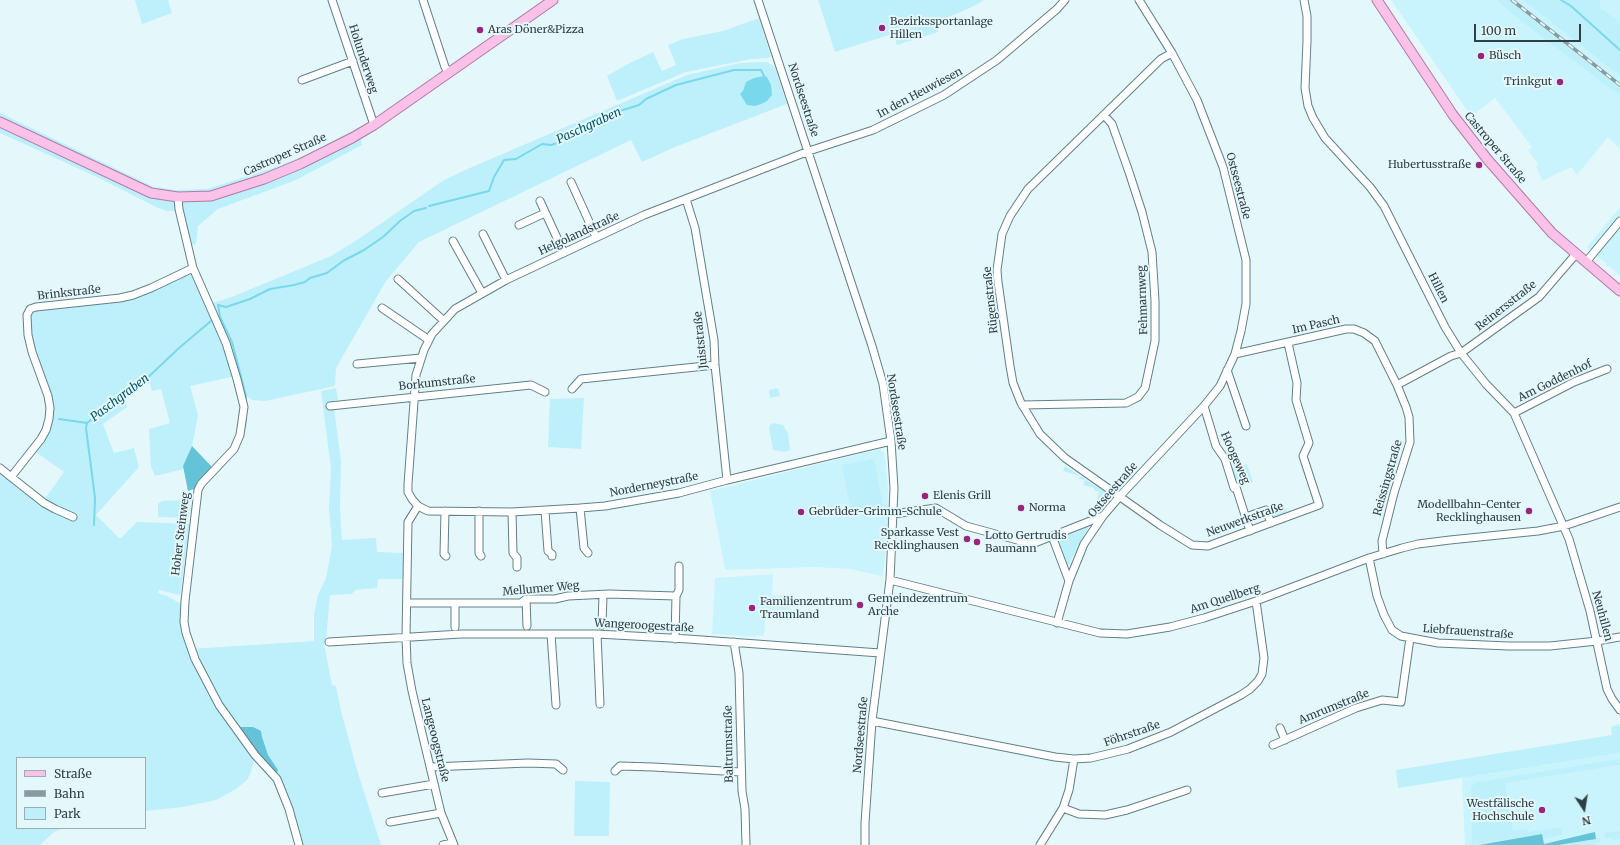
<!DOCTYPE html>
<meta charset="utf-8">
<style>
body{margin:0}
#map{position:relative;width:1620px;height:845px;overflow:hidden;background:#e4f8fc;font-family:Merriweather,serif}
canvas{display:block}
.legend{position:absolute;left:16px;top:757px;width:130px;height:72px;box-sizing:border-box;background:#e4f8fc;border:1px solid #9caeb2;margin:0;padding:5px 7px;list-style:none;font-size:12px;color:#313f42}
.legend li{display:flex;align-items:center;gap:8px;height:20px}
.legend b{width:20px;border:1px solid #9caeb2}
.north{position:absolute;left:1564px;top:789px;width:40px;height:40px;-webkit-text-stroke:3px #e4f8fc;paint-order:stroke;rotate:168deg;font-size:11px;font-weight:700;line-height:16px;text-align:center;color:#313f42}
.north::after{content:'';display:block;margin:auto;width:14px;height:18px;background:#313f42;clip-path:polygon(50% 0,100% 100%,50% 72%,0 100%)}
.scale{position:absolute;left:1474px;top:24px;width:107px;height:18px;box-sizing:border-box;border:2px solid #313f42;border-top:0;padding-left:5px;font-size:12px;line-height:14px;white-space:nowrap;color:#313f42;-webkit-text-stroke:3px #e4f8fc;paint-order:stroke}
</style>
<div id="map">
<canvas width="1620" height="845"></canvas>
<ul class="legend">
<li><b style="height:5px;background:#fac2e8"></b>Straße</li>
<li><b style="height:5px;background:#8a9b9f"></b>Bahn</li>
<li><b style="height:11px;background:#bdf0fb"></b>Park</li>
</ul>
<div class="north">N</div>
<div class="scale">100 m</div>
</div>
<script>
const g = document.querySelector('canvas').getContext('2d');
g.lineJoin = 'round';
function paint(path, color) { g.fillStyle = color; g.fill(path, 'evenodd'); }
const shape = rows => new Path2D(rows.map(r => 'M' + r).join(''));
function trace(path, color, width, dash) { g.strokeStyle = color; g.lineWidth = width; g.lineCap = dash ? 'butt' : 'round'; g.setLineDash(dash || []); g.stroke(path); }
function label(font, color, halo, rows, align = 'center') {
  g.font = font + ' Merriweather,serif'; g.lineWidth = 4; g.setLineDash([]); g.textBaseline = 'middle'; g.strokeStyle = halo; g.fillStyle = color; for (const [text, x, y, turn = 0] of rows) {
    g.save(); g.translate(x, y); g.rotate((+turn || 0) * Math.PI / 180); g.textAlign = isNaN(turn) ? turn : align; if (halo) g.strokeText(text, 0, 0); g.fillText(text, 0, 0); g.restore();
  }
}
paint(shape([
 [1391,0,1496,0,1522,22,1620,96,1620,149,1608,137,1577,175,1571,167,1542,181,1536,166,1538,164,1528,150,1532,147,1495,98,1471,116],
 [1509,0,1524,0,1620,76,1620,88],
 [1597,0,1620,0,1620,25,1597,6],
 [1620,207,1620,276,1587,247],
 [880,449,884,453,888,485,888,533,883,574,882,576,850,569,814,567,727,570,725,569,710,491],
 [773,574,772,595,791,596,789,621,765,619,764,636,756,635,756,637,712,634,715,578],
 [1620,753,1620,845,1465,845,1462,778]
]), '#c9f4fe');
paint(shape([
 [135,0,168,0,172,13,142,24],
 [818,0,984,0,976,5,949,17,946,21,936,25,938,32,897,45,894,35,890,36,889,35,835,52],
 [1496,0,1509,0,1620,88,1620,96,1522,22],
 [1523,0,1600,0,1600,8,1620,22,1620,76],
 [759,18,771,56,769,58,751,59,686,72,617,101,607,76,624,66,653,52,662,71,676,65,668,45,683,39,723,31],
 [767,62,775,67,787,104,675,147,642,162,631,140,419,242,386,281,336,368,335,386,265,401,252,400,244,394,210,304,234,296,331,256,354,242,444,180,472,167,687,75,740,63],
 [0,113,154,187,176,190,207,189,270,169,304,156,359,127,362,145,296,180,218,209,198,226,196,244,188,245,181,211,167,211,156,207,97,177,0,133],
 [192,269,204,293,236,376,190,386,198,415,192,446,183,466,184,469,155,476,151,466,149,429,170,423,161,389,152,391,150,383,124,398,127,407,103,424,114,453,134,448,139,467,96,515,120,539,137,522,190,524,180,595,159,590,158,593,167,596,181,604,181,622,190,649,314,641,314,614,318,595,326,578,332,546,329,507,331,469,321,391,336,388,338,400,333,401,341,461,340,507,342,540,376,538,377,552,404,553,404,579,378,579,377,588,355,590,352,594,330,595,326,640,324,644,332,685,336,686,341,711,357,770,381,845,296,845,282,797,273,782,254,760,251,772,247,780,236,789,216,800,183,807,145,811,145,758,17,758,17,828,64,828,54,832,40,845,0,845,0,471,16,487,41,504,64,472,33,450,42,438,50,409,32,350,28,323,34,311,120,300],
 [778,388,780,396,770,398,769,390],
 [584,398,581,449,548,447,550,399],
 [773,423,783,425,788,433,790,450,785,452,773,450,769,428,770,425],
 [874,459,883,506,851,512,842,465],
 [1247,464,1253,482,1238,486,1236,479,1233,480,1230,469],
 [1065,466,1106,493,1108,499,1106,503,1096,516,1086,520,1088,513,1093,515,1099,492,1094,490,1094,488,1083,485,1085,480,1079,479,1080,476,1063,471],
 [190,500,189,516,186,518,158,517,158,504,162,501],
 [1286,508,1288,514,1273,519,1271,513],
 [1089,526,1073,556,1066,570,1055,539],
 [1620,724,1620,753,1398,788,1396,770,1612,735,1611,727],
 [1620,759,1620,765,1505,783,1513,831,1528,829,1528,832,1561,827,1562,835,1543,839,1542,834,1472,845,1471,788,1472,786,1477,782],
 [575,781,610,782,609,836,574,836],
 [1620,831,1620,838,1612,840,1611,837,1605,838,1604,833],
 [1600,838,1601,842,1596,843,1597,845,1558,845]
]), '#bdf0fb');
paint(shape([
 [192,446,212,467,197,482,194,489,188,491,183,466],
 [240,727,253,727,261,731,262,737,268,755,278,770,276,774,264,763,239,732],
 [1595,832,1596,839,1558,845,1479,845,1542,834,1544,844]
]), '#64c3d6');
paint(shape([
 [764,76,767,77,771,85,772,95,767,101,761,104,755,106,747,105,740,94,743,91,746,82,754,78]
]), '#79d8eb');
trace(shape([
 [1561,0,1571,6,1620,50],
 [429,206,489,191,494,177,504,160,516,159,542,144,551,145,558,143,574,132,587,129,607,115,639,105,646,99,676,85,734,70,761,70,764,76],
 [246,403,246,396,232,342,220,317,218,305,226,307,250,299,270,289,294,285,305,282,310,278,327,273,343,261,364,250,383,237,400,221,414,211,426,208],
 [59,419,87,423],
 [245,427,246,418],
 [94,525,95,498,86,428,87,423,117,399,143,382,179,348,211,321]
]), '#79d8eb', 2);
const minor = shape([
 [332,0,374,125],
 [423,0,445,67,449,73],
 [758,0,872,346,883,384,891,441,894,488,890,580,872,721,865,823,865,845],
 [1304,0,1307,16,1307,41,1305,88,1308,106,1313,118,1325,138,1370,187,1384,206,1445,327,1461,353,1486,384,1514,413,1569,539,1590,611,1607,689,1612,699,1620,710],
 [1172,53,1161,59,1028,189,1010,216,1002,234,997,270,998,282,1010,366,1013,383,1021,403,1040,434,1065,458,1160,525,1192,545,1208,546,1319,505,1303,456,1309,443,1296,400,1297,383,1288,343],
 [302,80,353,61],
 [571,182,596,237],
 [178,197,179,209,193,268,226,343,237,379,244,407,240,435,234,449,201,484,198,490,185,601,184,622,186,633,195,659,219,705,255,755,277,779,289,809,299,845],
 [686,199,695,228,714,340,715,365,727,480],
 [540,201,564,253],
 [519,225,545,213],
 [483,234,506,280],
 [453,241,482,293],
 [1586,262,1620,221],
 [398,279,444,321],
 [382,308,429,340],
 [1235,354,1346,329,1354,329,1364,333,1375,341,1397,385],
 [357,364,421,358],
 [1227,370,1246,426],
 [572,389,581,379,715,365],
 [1022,405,1126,403,1138,397,1145,388,1155,341,1155,301,1152,252,1142,212,1129,172,1112,124,1104,115],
 [330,406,531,385,545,392],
 [1204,406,1216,446,1225,459,1234,488,1236,487,1250,531],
 [1514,413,1574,382,1607,369],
 [891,441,727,480,679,493,605,506,580,508,512,512,428,511,418,506,412,499,408,492,408,484,416,375,424,350,432,334,455,309,506,280,644,215,809,151,873,130,944,95,997,60,1057,9,1065,0],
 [0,468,11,477,41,439,46,430,49,419,50,408,48,396,32,352,28,335,27,315,30,309,36,307,120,298,133,295,151,288,193,268],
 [11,477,44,503,55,509,73,517],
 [418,506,408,522,406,637,407,663,412,691,441,813,454,845],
 [580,508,584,548,588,553],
 [445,511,444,554,446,556],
 [479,511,479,553,481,556],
 [545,511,548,551,552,554,552,556],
 [512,512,513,553,517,558,517,567],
 [893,514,936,508,966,526,1032,544,1103,516],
 [1246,517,1266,510,1271,523],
 [1052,536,1069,581],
 [1383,554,1382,541,1394,493,1410,442,1409,417,1406,407,1397,385,1451,356,1461,353,1539,297,1576,254],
 [1369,558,1377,596,1384,615,1392,630,1401,636,1438,643,1508,646,1550,646,1597,641,1620,637],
 [890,580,1100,633,1127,634,1170,627,1204,618,1256,601,1369,558,1402,548,1418,544,1450,540,1538,531,1564,526,1620,507],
 [676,596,679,590,679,566],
 [526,599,527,626],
 [407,603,521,603,526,599,555,599,568,596,609,594,676,596,675,639],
 [455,603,455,627],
 [1057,623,1069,581,1084,544,1103,516,1120,496,1204,406,1220,386,1235,354,1241,331,1246,304,1246,260,1223,167,1197,100,1172,53,1139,0],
 [602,625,603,595],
 [551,634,556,705],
 [597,634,600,704],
 [329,642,461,634,597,634,688,639,880,653],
 [734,642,739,673,742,791,745,809,746,845],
 [872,721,1055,757,1074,759,1091,758,1128,749,1171,732,1241,695,1250,689,1258,681,1262,674,1264,658,1256,601],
 [1280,728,1285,740],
 [1273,745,1356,708,1382,700,1401,702,1410,638],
 [431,767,528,763,556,764,563,770],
 [615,771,620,766,653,767,741,772],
 [382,793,434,784],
 [1063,808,1079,814,1105,815,1127,810,1187,790],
 [390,822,441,813],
 [443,845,453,843],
 [1040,845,1063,808,1069,790,1074,759]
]);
const major = shape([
 [1377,0,1453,115,1488,160,1552,233,1620,291],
 [0,122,151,193,178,197,211,196,264,179,300,164,352,138,374,125,553,0]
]);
trace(minor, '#618087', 9);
trace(major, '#b27aa4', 11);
trace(minor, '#fff', 7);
trace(major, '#fac2e8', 9);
const rail = shape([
 [1512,0,1620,85]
]);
trace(rail, '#8a9b9f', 3.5);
trace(rail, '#e4f8fc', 2, [6]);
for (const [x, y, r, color] of [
 [882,28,4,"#9b247e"],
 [480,30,4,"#9b247e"],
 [1481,56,4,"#9b247e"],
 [1560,82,4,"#9b247e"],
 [1479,165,4,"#9b247e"],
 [925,496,4,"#9b247e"],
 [1021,508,4,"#9b247e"],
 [1529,511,4,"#9b247e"],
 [801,512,4,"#9b247e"],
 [967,539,4,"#9b247e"],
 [977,542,4,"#9b247e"],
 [860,605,4,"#9b247e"],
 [752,608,4,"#9b247e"],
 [1542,810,4,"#9b247e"]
]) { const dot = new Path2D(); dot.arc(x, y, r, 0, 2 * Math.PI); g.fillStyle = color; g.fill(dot); trace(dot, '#e4f8fc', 1.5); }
label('11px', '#313f42', '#e4f8fc', [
 ["Bezirkssportanlage",890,22],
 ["Hillen",890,35],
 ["Aras Döner&Pizza",488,30],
 ["Büsch",1489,56],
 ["Trinkgut",1552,82,"right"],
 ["Hubertusstraße",1471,165,"right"],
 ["Elenis Grill",933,496],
 ["Modellbahn-Center",1521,505,"right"],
 ["Recklinghausen",1521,518,"right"],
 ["Norma",1029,508],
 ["Gebrüder-Grimm-Schule",809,512],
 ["Sparkasse Vest",959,533,"right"],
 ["Recklinghausen",959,546,"right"],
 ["Lotto Gertrudis",985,536],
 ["Baumann",985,549],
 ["Gemeindezentrum",868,599],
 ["Arche",868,612],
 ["Familienzentrum",760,602],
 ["Traumland",760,615],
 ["Westfälische",1534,804,"right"],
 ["Hochschule",1534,817,"right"]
], 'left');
label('11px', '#313f42', '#e4f8fc', [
 ["Holunderweg",363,59,72],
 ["In den Heuwiesen",920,93,-28],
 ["Nordseestraße",803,100,72],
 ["Castroper Straße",1495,148,50],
 ["Castroper Straße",285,155,-24],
 ["Ostseestraße",1238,186,75],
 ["Helgolandstraße",579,234,-25],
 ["Hillen",1438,288,63],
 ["Brinkstraße",69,293,-6],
 ["Rügenstraße",991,300,-96],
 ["Fehmarnweg",1143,300,-92],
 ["Reinersstraße",1506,306,-38],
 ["Im Pasch",1316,325,-13],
 ["Juiststraße",701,340,-96],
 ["Am Goddenhof",1555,381,-26],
 ["Borkumstraße",437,383,-6],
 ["Nordseestraße",896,412,81],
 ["Hoogeweg",1235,458,66],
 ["Reissingstraße",1388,478,-74],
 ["Norderneystraße",654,485,-11],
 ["Ostseestraße",1113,490,-49],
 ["Neuwerkstraße",1245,520,-20],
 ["Hoher Steinweg",181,534,-83],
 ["Mellumer Weg",541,589,-5],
 ["Am Quellberg",1225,599,-18],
 ["Neuhillen",1602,616,75],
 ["Wangeroogestraße",644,626,3],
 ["Liebfrauenstraße",1468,632,4],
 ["Amrumstraße",1334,707,-22],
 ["Föhrstraße",1132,734,-19],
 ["Nordseestraße",861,735,-85],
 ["Langeoogstraße",435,740,76],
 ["Baltrumstraße",729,744,-91]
]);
label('italic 12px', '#005866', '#e4f8fc', [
 ["Paschgraben",589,126,-25],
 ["Paschgraben",120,398,-37]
]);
</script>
